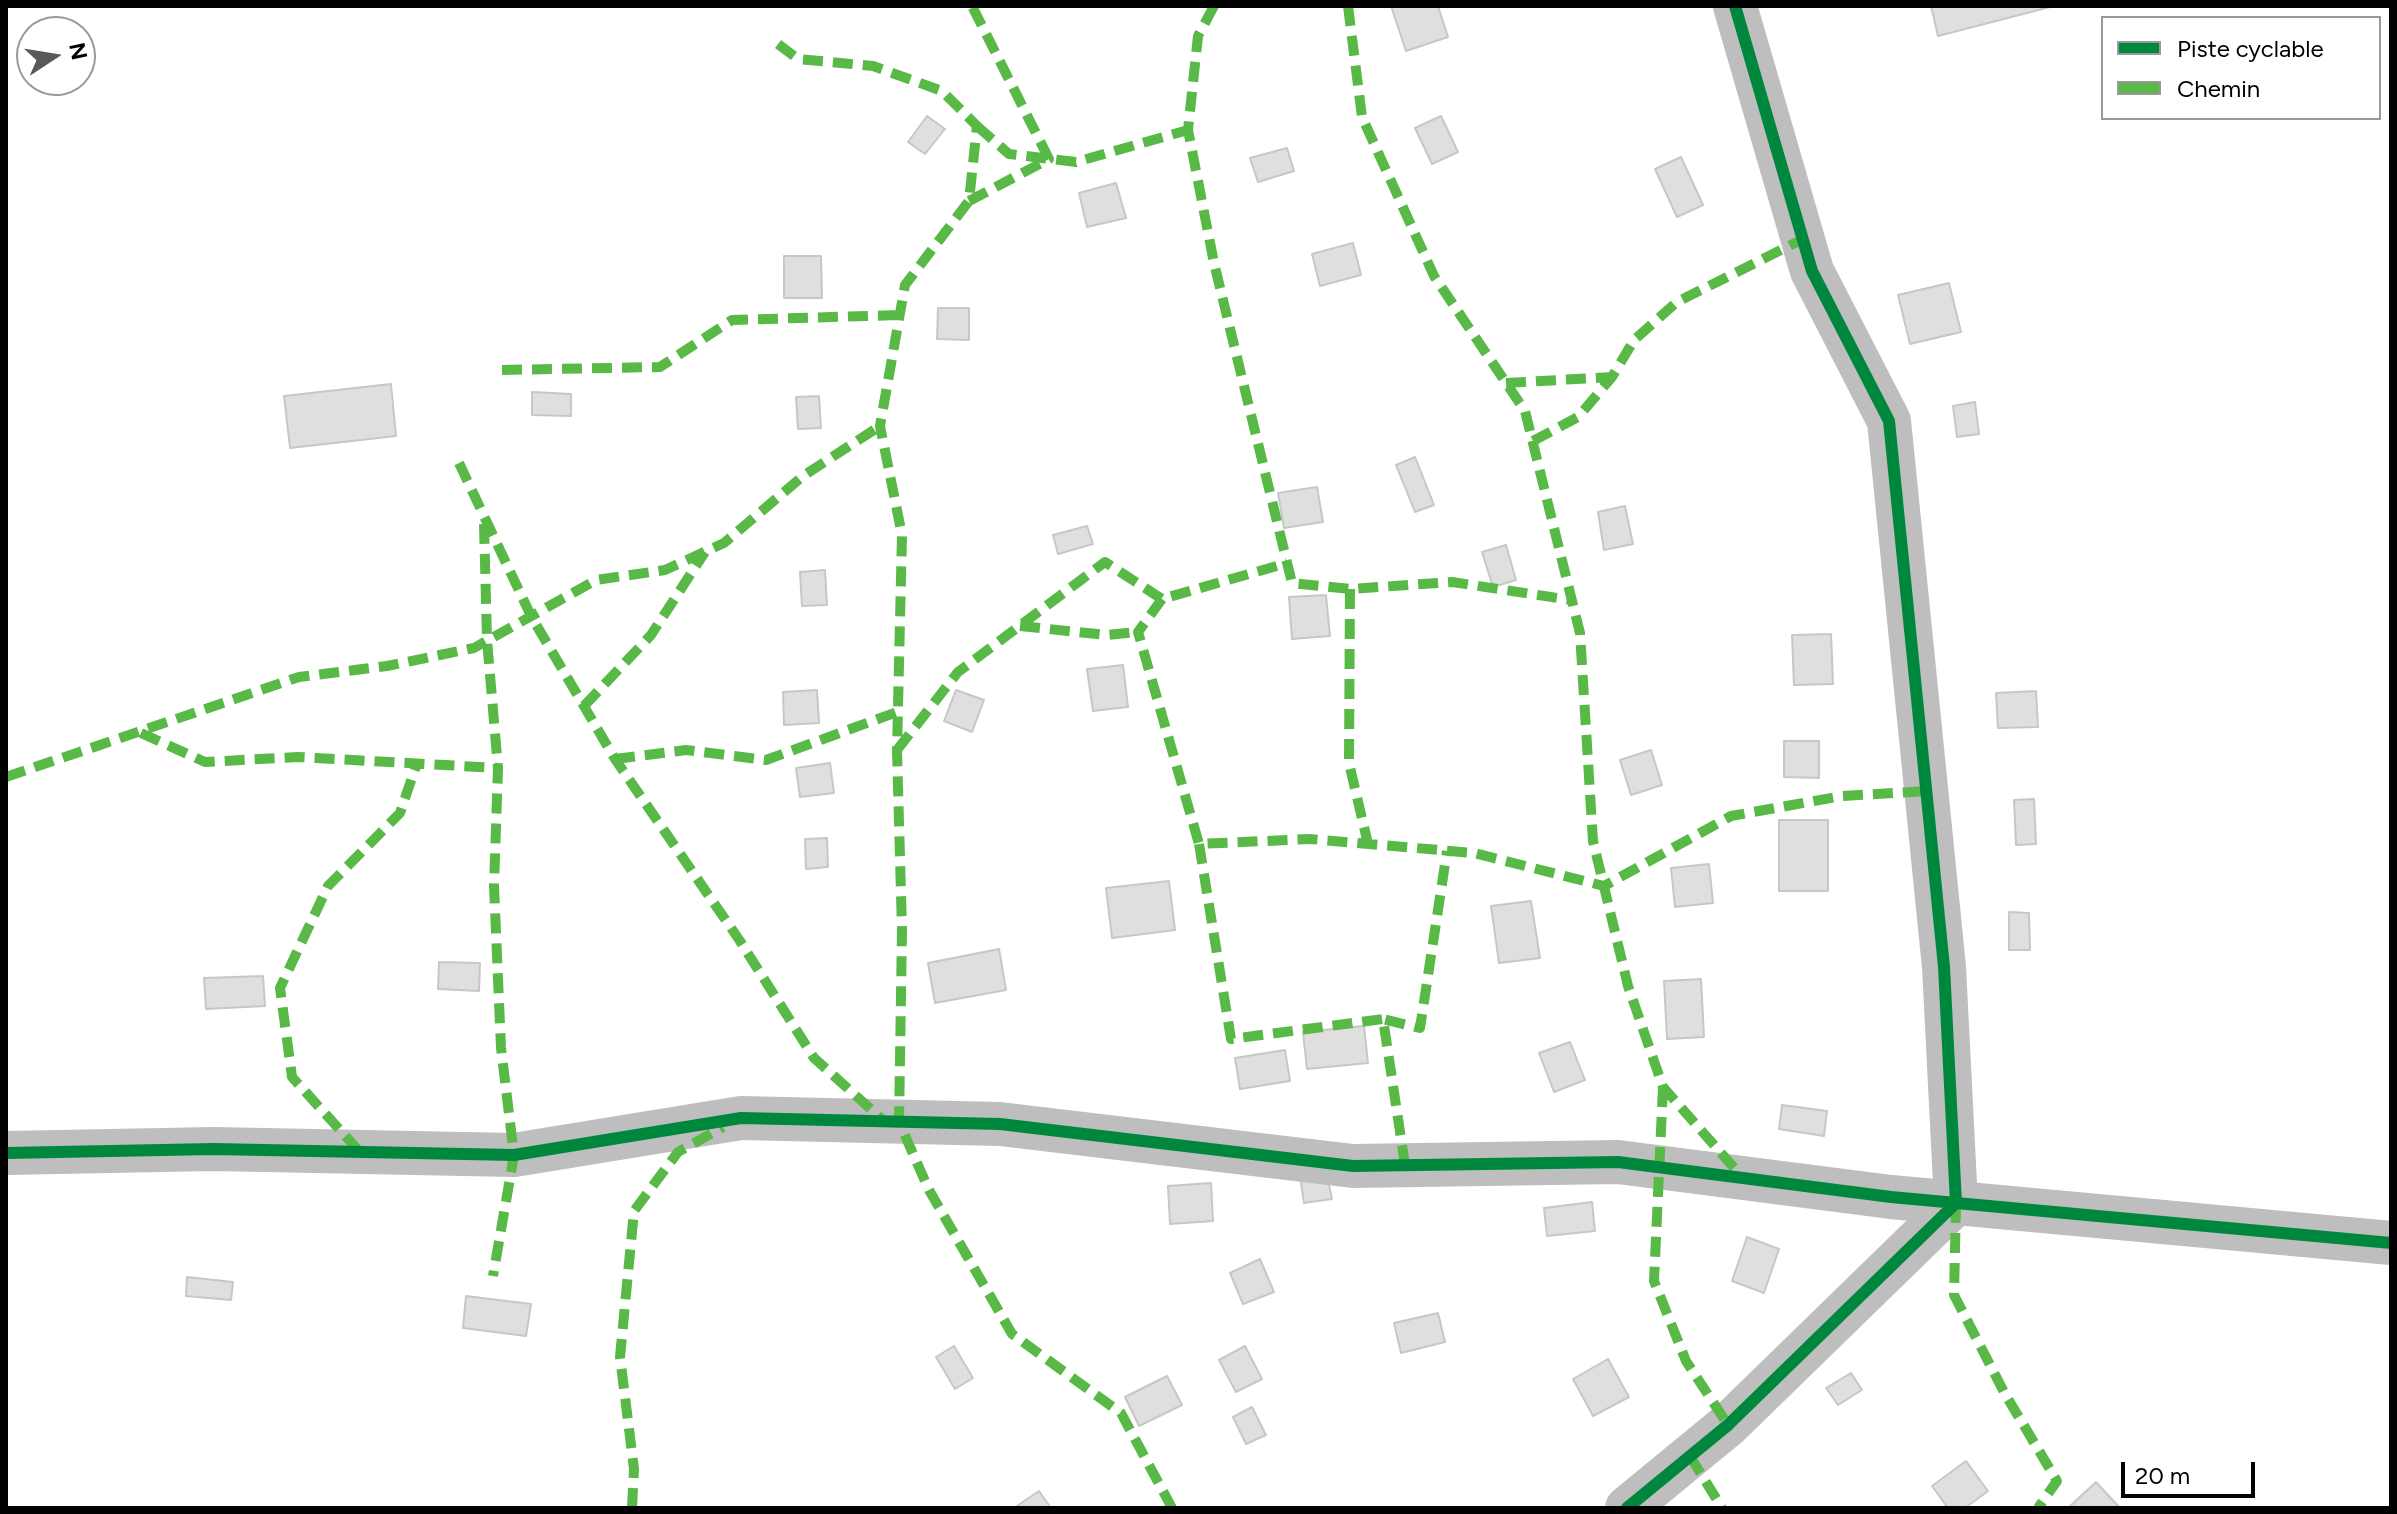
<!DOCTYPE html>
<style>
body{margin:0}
#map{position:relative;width:2397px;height:1514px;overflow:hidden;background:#fff;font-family:Figtree,sans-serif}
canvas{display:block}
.frame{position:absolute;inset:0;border:8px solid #000;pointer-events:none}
.legend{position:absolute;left:2101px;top:16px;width:280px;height:104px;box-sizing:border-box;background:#fff;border:2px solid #999;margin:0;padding:10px 14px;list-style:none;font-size:24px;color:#000}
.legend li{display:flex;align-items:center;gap:16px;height:40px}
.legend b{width:40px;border:2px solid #999}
.north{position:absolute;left:16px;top:16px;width:80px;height:80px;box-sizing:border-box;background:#fff;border:2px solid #999;border-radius:50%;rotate:78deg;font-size:22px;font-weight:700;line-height:32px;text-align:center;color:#000}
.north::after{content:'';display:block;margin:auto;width:28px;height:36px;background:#595959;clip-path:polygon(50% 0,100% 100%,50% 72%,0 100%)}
.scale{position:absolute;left:2121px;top:1462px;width:134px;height:36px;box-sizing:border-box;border:4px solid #000;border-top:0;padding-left:10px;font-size:24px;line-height:28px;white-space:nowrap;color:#000;-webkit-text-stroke:6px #fff;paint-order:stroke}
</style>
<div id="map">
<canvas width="2397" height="1514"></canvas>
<div class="frame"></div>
<ul class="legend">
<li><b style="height:10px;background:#00873e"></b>Piste cyclable</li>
<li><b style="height:10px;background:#58b947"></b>Chemin</li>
</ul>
<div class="north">N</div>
<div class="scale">20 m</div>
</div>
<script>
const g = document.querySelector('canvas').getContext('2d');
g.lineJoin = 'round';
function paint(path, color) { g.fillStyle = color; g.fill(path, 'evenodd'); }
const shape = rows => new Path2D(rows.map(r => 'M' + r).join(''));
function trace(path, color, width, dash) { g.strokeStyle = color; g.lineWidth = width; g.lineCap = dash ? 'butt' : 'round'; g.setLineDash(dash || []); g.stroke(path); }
const building = shape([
 [1391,6,1438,6,1448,37,1406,51,1391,6],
 [1931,6,2054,6,1938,36,1931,6],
 [927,116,945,129,925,154,908,142,927,116],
 [1441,116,1458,152,1432,164,1415,128,1441,116],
 [1287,148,1294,171,1258,182,1250,158,1287,148],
 [1681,157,1703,205,1677,217,1655,169,1681,157],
 [1116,183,1126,218,1087,227,1079,193,1116,183],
 [1353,243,1361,275,1320,286,1312,254,1353,243],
 [784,256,821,256,822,298,784,298,784,256],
 [1949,283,1961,332,1910,344,1898,295,1949,283],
 [938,308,969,308,969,340,937,339,938,308],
 [391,384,396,436,290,448,284,396,391,384],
 [532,392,571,394,571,416,532,415,532,392],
 [819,396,821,428,798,429,796,397,819,396],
 [1975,402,1979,434,1957,437,1953,406,1975,402],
 [1415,457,1434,505,1415,512,1396,465,1415,457],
 [1317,487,1323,522,1284,528,1278,493,1317,487],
 [1625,506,1633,544,1604,550,1598,512,1625,506],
 [1087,526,1093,544,1058,554,1053,535,1087,526],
 [1506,545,1516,580,1493,587,1482,552,1506,545],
 [825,570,827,605,802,606,800,572,825,570],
 [1326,595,1330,636,1292,639,1289,597,1326,595],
 [1831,634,1833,684,1794,685,1792,635,1831,634],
 [1123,665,1128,707,1093,711,1087,669,1123,665],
 [817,690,819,723,784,725,783,692,817,690],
 [956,690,984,700,972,732,944,721,956,690],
 [2036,691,2038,727,1998,728,1996,693,2036,691],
 [1784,741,1819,741,1819,778,1784,777,1784,741],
 [1651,750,1662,785,1631,795,1620,760,1651,750],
 [830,763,834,793,800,797,796,768,830,763],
 [2034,799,2036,844,2016,845,2014,800,2034,799],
 [1779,820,1828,820,1828,891,1779,891,1779,820],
 [827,838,828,867,806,869,805,839,827,838],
 [1709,864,1713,903,1675,907,1671,868,1709,864],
 [1169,881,1175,930,1112,938,1106,888,1169,881],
 [1531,901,1540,958,1499,963,1491,906,1531,901],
 [2009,912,2029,913,2030,950,2009,950,2009,912],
 [999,949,1006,990,935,1003,928,963,999,949],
 [439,962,480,963,479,991,438,989,439,962],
 [263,976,265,1006,206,1009,204,978,263,976],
 [1701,979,1704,1037,1667,1039,1664,981,1701,979],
 [1364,1026,1368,1063,1307,1069,1303,1032,1364,1026],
 [1570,1042,1585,1080,1554,1092,1539,1053,1570,1042],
 [1285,1050,1290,1081,1240,1089,1235,1058,1285,1050],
 [1782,1105,1827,1111,1824,1136,1779,1129,1782,1105],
 [1326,1171,1332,1199,1304,1203,1300,1176,1326,1171],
 [1211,1183,1213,1221,1170,1224,1168,1186,1211,1183],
 [1592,1202,1595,1231,1547,1236,1544,1208,1592,1202],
 [1747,1237,1779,1249,1764,1293,1732,1281,1747,1237],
 [1260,1259,1274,1292,1243,1304,1230,1273,1260,1259],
 [187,1277,233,1282,231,1300,186,1296,187,1277],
 [466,1296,531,1304,526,1336,463,1328,466,1296],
 [1438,1313,1445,1342,1401,1353,1394,1323,1438,1313],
 [954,1346,973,1378,955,1389,936,1357,954,1346],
 [1245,1346,1262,1379,1236,1392,1219,1360,1245,1346],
 [1608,1359,1629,1397,1593,1416,1573,1379,1608,1359],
 [1851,1373,1862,1390,1838,1405,1826,1388,1851,1373],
 [1167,1376,1182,1405,1139,1426,1125,1397,1167,1376],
 [1252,1407,1266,1435,1246,1444,1233,1417,1252,1407],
 [1966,1461,1988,1491,1965,1508,1948,1508,1932,1486,1966,1461],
 [2096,1482,2120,1508,2068,1508,2096,1482],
 [1039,1491,1051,1508,1018,1508,1017,1506,1039,1491]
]);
paint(building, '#dfdfdf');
trace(building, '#c7c7c7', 2);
trace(shape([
 [6,1153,214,1149,514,1155,741,1118,1000,1124,1353,1166,1618,1162,1891,1197,2391,1243],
 [1627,1508,1728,1425,1956,1203,1944,967,1889,421,1812,271,1735,6]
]), '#bebebe', 44);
trace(shape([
 [1214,6,1198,36,1188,130,1214,263,1292,583,1350,589,1452,582,1571,600],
 [1348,6,1362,117,1434,276,1525,411,1580,633,1593,841,1628,986,1663,1087,1743,1178],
 [778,44,798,59,873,66,942,91,977,126,969,201,905,285,880,426,902,535,897,750,902,930,899,1122,929,1190,1012,1334,1121,1413,1172,1508],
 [977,126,1009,154,1076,162,1188,130],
 [969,201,1049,159,972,6],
 [502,370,660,367,732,320,900,315],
 [1506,383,1612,377],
 [1533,441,1578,417,1612,377,1634,340,1677,302,1803,239],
 [459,463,531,616,615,759,740,941,814,1058,884,1121],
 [484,524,487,640,498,768,494,886,501,1048,514,1155,493,1276],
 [1350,589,1349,763,1368,844],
 [1162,599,1138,632,1199,844,1310,839,1474,853,1604,886,1731,816,1842,796,1927,791],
 [1020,626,1106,635,1138,632],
 [584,706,651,635,705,552],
 [141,733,205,762,298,757,498,768],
 [897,750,958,672,1105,562,1162,599,1287,563],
 [615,759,686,750,766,760,897,712],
 [6,777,299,677,387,666,474,648,596,580,665,570,724,543,803,476,880,426],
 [1199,844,1231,1039,1383,1019],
 [1663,1087,1654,1281,1686,1361,1728,1425],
 [359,1151,292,1077,280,988,328,886,400,813,417,763],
 [1405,1165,1383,1019,1420,1028,1447,851],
 [1956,1203,1954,1295,2005,1394,2057,1481,2038,1508],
 [1690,1456,1722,1508],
 [632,1508,634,1469,620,1357,634,1211,678,1152,723,1127]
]), '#58b947', 10, [20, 10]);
trace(shape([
 [6,1153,214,1149,514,1155,741,1118,1000,1124,1353,1166,1618,1162,1891,1197,2391,1243],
 [1627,1508,1728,1425,1956,1203,1944,967,1889,421,1812,271,1735,6]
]), '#00873e', 12);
</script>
